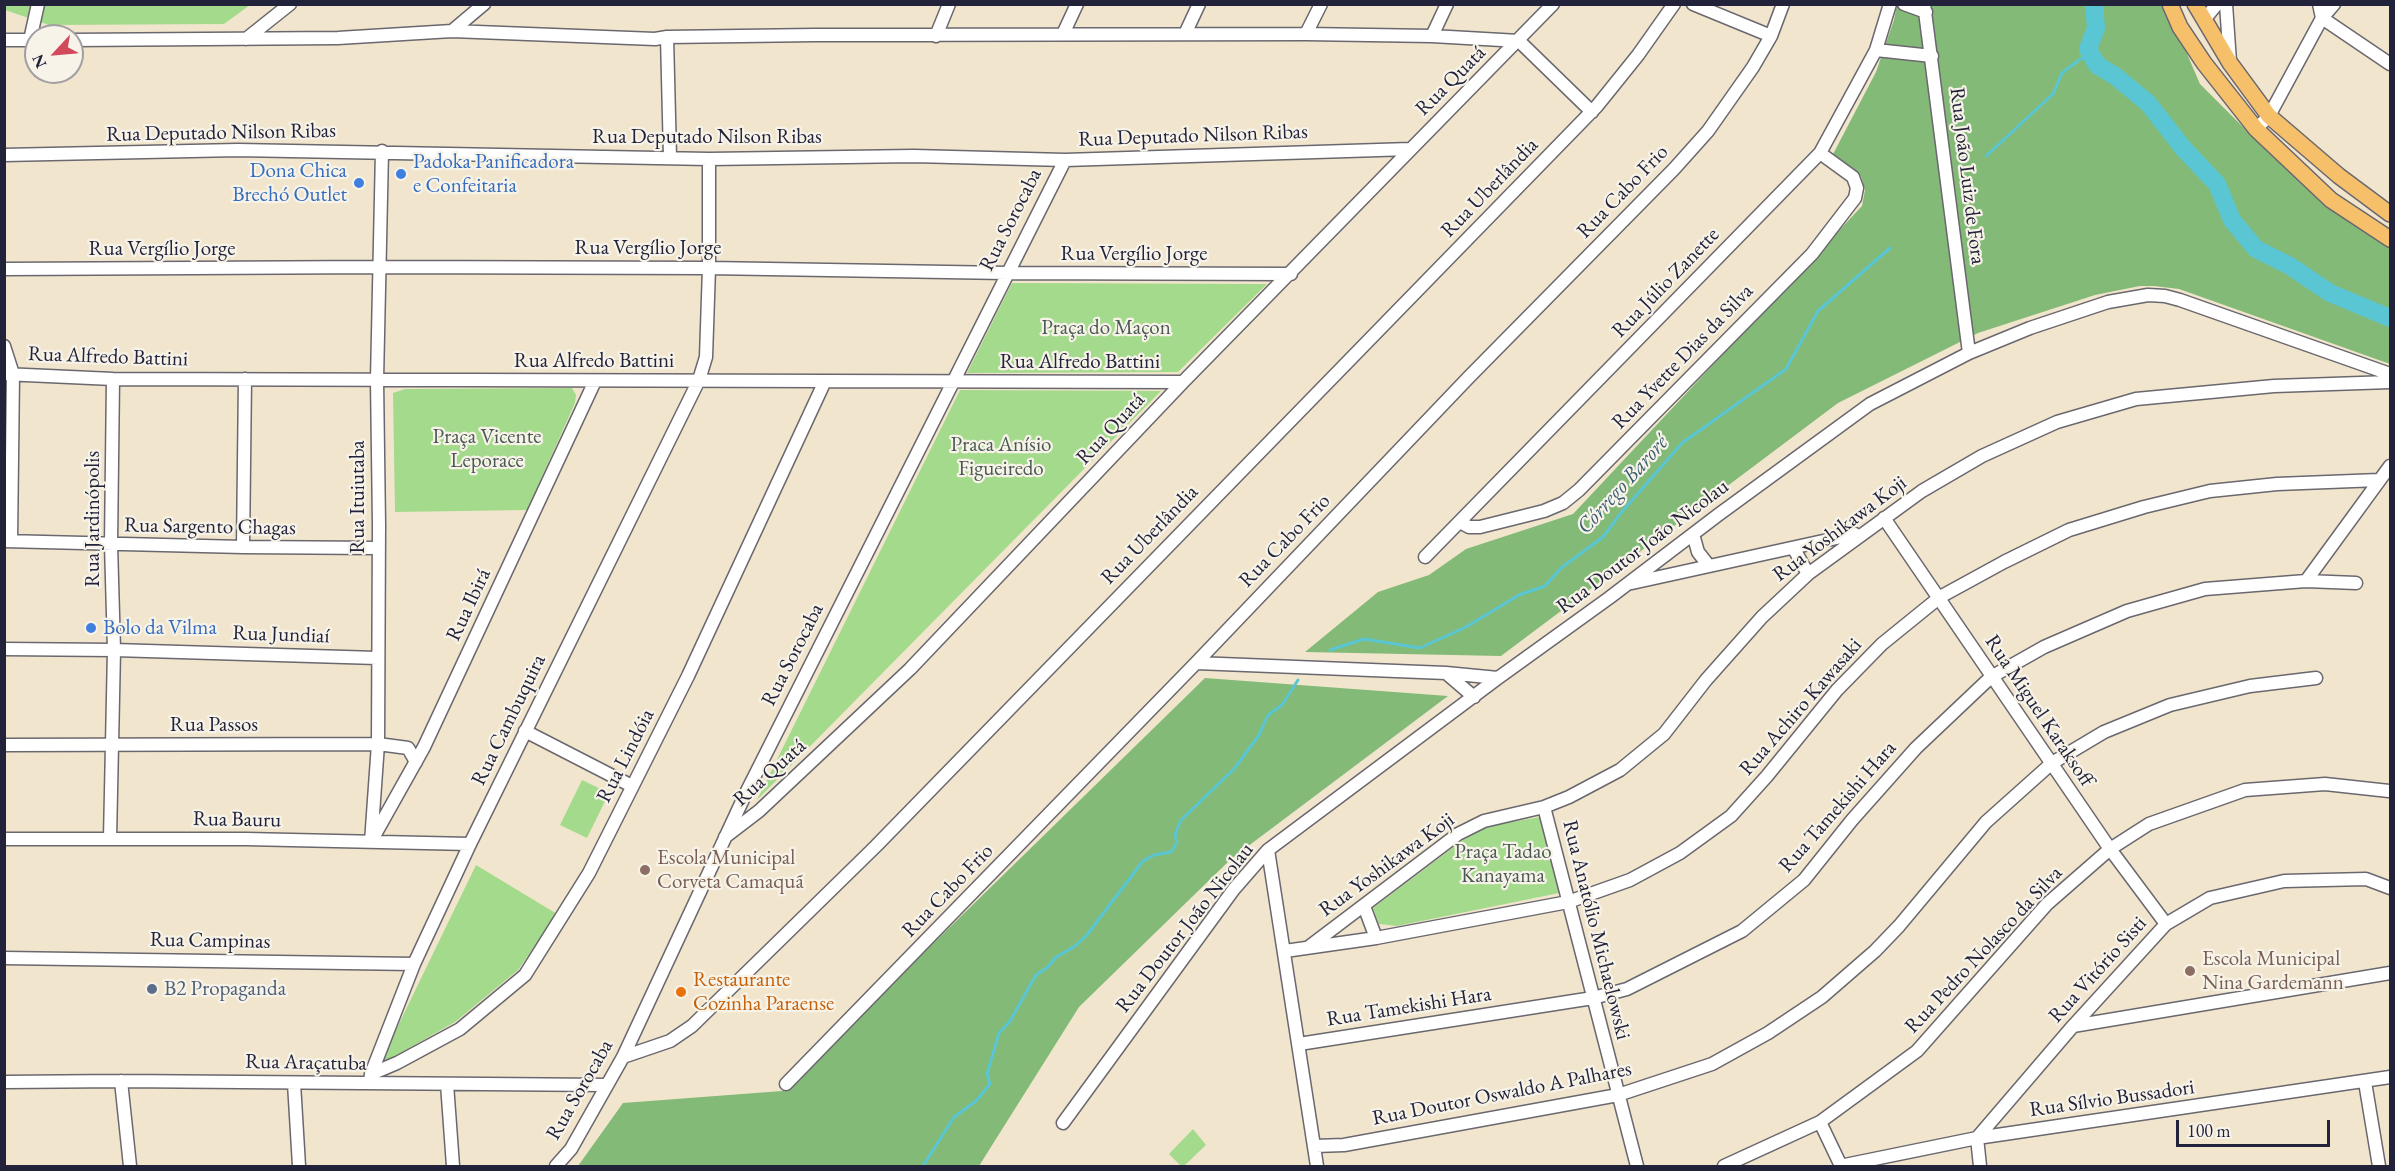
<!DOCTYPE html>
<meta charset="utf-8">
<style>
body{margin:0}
#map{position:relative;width:2395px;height:1171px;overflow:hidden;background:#f1e6cd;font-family:"EB Garamond",serif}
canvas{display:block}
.frame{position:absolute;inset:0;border:6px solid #22223b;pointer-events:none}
.north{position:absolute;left:24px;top:24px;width:60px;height:60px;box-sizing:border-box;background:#f7f3e8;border:2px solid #a29fa3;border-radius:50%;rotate:244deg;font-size:16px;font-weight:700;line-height:24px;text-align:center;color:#22223b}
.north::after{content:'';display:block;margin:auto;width:21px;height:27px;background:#d1495b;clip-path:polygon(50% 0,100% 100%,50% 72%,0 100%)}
.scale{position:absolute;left:2176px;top:1120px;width:154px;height:27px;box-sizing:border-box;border:3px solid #22223b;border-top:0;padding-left:8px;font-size:18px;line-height:21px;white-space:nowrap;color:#22223b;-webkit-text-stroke:4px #f7f3e8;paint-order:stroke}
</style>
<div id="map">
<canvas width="2395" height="1171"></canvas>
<div class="frame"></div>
<div class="north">N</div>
<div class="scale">100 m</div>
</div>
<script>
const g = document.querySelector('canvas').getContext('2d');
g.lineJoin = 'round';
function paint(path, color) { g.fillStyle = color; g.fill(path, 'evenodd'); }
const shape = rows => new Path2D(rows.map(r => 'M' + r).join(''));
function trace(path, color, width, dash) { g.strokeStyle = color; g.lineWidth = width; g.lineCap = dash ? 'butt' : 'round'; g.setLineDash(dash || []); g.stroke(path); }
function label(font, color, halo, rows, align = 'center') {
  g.font = font + ' "EB Garamond",serif'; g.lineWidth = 4.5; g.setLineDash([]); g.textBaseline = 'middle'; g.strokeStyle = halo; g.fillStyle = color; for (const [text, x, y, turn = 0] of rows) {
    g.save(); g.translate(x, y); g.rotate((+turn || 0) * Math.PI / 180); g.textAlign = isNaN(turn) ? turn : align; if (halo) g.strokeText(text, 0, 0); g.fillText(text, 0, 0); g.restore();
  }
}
paint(shape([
 [5,4,250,5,224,24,49,25,5,10],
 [1012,283,1267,284,1178,372,967,373],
 [572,388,576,395,575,403,527,510,395,512,393,393,405,389],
 [960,390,1161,391,757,800],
 [582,780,609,793,587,838,560,825],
 [1540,817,1559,893,1397,926,1379,924,1373,908,1463,840,1488,826],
 [476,865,557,914,518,970,455,1022,379,1065],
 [1193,1129,1206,1145,1184,1166,1181,1166,1169,1154]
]), '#a4da8b');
paint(shape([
 [1897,5,2166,5,2200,84,2271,155,2321,199,2390,241,2390,364,2179,289,2154,286,2140,286,2095,295,1978,333,1838,403,1501,656,1305,652,1378,592,1429,575,1466,549,1573,514,1862,206,1865,190,1861,176,1831,158,1876,72,1894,20],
 [1205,678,1448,696,1231,859,1079,1007,979,1166,578,1166,623,1103,782,1091]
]), '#83ba77');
trace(shape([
 [1986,156,2053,94,2062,73,2079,60,2091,53],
 [1330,650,1364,639,1420,648,1466,627,1519,595,1545,586,1561,568,1603,537,1620,514,1682,443,1786,369,1818,311,1890,248],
 [923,1166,954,1117,976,1101,990,1084,987,1074,999,1033,1010,1021,1036,975,1048,967,1055,958,1075,946,1086,936,1143,861,1154,855,1171,852,1177,843,1175,834,1181,820,1234,769,1259,735,1268,715,1282,705,1298,680]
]), '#5ac6d3', 3);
trace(shape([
 [2094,4,2096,28,2088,49,2097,65,2115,76,2148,103,2183,148,2217,184,2232,220,2256,249,2290,266,2330,293,2390,318]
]), '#5ac6d3', 18);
const minor = shape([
 [1693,4,1771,36],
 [1904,4,1926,12],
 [1924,4,1969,353],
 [2226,4,2230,62],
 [2319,4,2322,18,2390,64],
 [2204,20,2217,4],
 [452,31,484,4],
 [1063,34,1077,4],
 [1185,34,1199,4],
 [1306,34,1321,4],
 [936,36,949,4],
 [1432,36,1447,4],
 [667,37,670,157],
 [246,39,290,4],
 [4,40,36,40],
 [30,40,38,4],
 [72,40,338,38,452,31,655,39,667,37,815,35,1306,34,1432,36,1519,41],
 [1519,41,1592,112],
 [1876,50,1932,56],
 [2256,129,2269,116,2322,18,2334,4],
 [4,155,238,150,709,159,914,156,1065,160,1410,149],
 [4,269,380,267,709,268,1006,273,1291,274],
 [4,346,13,374,11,541],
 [4,374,113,379,1183,382],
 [1884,518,2110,849,2166,924],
 [1460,522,1469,527,1480,527,1544,511,1563,503,1579,490,1812,254,1855,198,1857,188,1853,177,1820,153],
 [1693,534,1698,552,1709,566],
 [4,541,243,547,378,548],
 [243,547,245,379],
 [1794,549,1808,574],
 [1425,557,1820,153,1876,50,1890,4],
 [2306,581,2390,466],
 [1632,583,1855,534],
 [4,649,114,650,377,658],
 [1196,663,1446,673,1498,678],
 [1446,673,1474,697],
 [525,731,632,786],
 [4,745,378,744,408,748,416,762],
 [1544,807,1637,1166],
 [725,837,759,811,910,669,1183,382,1553,4],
 [373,838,424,747,595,381],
 [4,839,246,839,470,844],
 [110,839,114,650,111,544,113,379],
 [371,842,378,744,379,525,377,380,382,151],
 [1268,850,1317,1166],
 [1364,906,1376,938],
 [1310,946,1458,834,1484,821,1544,807,1569,797,1620,770,1664,734,1706,680,1762,617,1808,574,1922,491,1982,456,2057,422,2136,399,2274,386,2390,382],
 [1285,951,1376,938,1568,902,1630,880,1680,853,1731,816,1767,776,1837,690,1882,644,1940,597,2004,562,2069,530,2144,507,2210,491,2277,484,2379,480],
 [4,958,414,964],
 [2073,1026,2390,973],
 [1299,1044,1593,998,1627,989,1742,931,1804,880,1852,820,1916,748,1991,677,2044,647,2127,611,2205,589,2306,581,2356,583],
 [623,1057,670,1041,692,1026,876,846,1597,106,1638,55,1674,4],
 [371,1074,397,1063,460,1029,525,975,589,873,688,676,825,381],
 [121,1081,130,1166],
 [4,1082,121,1081,606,1085],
 [2365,1082,2379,1166],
 [294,1083,299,1166],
 [370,1083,371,1074,414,964,470,844,699,380,706,357,709,268,709,159],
 [447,1084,453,1166],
 [786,1084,1196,663,1469,377,1674,169,1708,131,1753,67,1771,36,1783,4],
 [1820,1122,1841,1166],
 [1063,1123,1234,889,1268,850,1498,678,1609,598,1718,515,1870,404,1969,353,2030,328,2108,302,2148,295,2165,296,2180,300,2390,374],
 [1315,1146,1344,1145,1618,1095,1712,1064,1768,1033,1822,997,1875,951,1899,926,1986,822,2052,763,2104,732,2170,705,2250,686,2316,678],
 [556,1166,571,1149,623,1057,745,795,1065,160],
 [1724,1166,1820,1122,1917,1051,2047,904,2110,849,2149,824,2245,790,2325,784,2389,791],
 [1840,1166,1977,1138,2390,1077],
 [1980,1166,1977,1138,2073,1026,2166,924,2210,898,2284,881,2366,879,2390,888]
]);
const major = shape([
 [2170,4,2180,27,2204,63,2256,129,2331,200,2390,239],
 [2195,4,2230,63,2269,116,2339,176,2390,214]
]);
trace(minor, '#6a676e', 15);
trace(major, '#6a676e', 18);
trace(minor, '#fff', 12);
trace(major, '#f6c06b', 15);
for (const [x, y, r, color] of [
 [401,174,6,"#3f7fe0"],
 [359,183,6,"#3f7fe0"],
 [91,628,6,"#3f7fe0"],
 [645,870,6,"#8d6e63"],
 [2190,971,6,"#8d6e63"],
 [152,989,6,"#5c6f8a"],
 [681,992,6,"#e8710a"]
]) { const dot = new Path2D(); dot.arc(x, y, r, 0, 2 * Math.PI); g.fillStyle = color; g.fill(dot); trace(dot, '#f7f3e8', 2); }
label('21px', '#22223b', '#f7f3e8', [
 ["Rua Quatá",1451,81,-45],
 ["Rua Deputado Nilson Ribas",221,133,-1],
 ["Rua Deputado Nilson Ribas",1193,136,-2],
 ["Rua Deputado Nilson Ribas",707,137],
 ["Rua João Luiz de Fora",1967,176,83],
 ["Rua Uberlândia",1490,188,-46],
 ["Rua Cabo Frio",1623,192,-46],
 ["Rua Sorocaba",1011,220,-63],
 ["Rua Vergílio Jorge",648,248],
 ["Rua Vergílio Jorge",162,249],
 ["Rua Vergílio Jorge",1134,254],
 ["Rua Júlio Zanette",1666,283,-46],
 ["Rua Alfredo Battini",108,357,2],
 ["Rua Yvette Dias da Silva",1683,357,-46],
 ["Rua Alfredo Battini",594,361],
 ["Rua Alfredo Battini",1080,362],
 ["Rua Quatá",1111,429,-47],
 ["Rua Ituiutaba",358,497,-90],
 ["Rua Jardinópolis",93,519,-90],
 ["Rua Sargento Chagas",210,527,1],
 ["Rua Yoshikawa Koji",1840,529,-37],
 ["Rua Uberlândia",1150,535,-46],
 ["Rua Cabo Frio",1285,541,-46],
 ["Rua Doutor João Nicolau",1643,547,-37],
 ["Rua Ibirá",469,605,-65],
 ["Rua Jundiaí",281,635,2],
 ["Rua Sorocaba",793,655,-63],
 ["Rua Achiro Kawasaki",1801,707,-49],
 ["Rua Miguel Karaksoff",2039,711,56],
 ["Rua Cambuquira",509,720,-64],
 ["Rua Passos",214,725],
 ["Rua Lindóia",626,756,-63],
 ["Rua Quatá",770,773,-42],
 ["Rua Tamekishi Hara",1838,807,-49],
 ["Rua Bauru",237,820,1],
 ["Rua Yoshikawa Koji",1387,865,-36],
 ["Rua Cabo Frio",948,891,-46],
 ["Rua Doutor João Nicolau",1185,928,-52],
 ["Rua Anatólio Michaelowski",1596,930,76],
 ["Rua Campinas",210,941,1],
 ["Rua Pedro Nolasco da Silva",1984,950,-47],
 ["Rua Vitório Sisti",2098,970,-48],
 ["Rua Tamekishi Hara",1409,1007,-9],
 ["Rua Araçatuba",306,1063,1],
 ["Rua Sorocaba",580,1090,-60],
 ["Rua Doutor Oswaldo A Palhares",1502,1094,-11],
 ["Rua Sílvio Bussadori",2112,1099,-8]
]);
label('21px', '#366cbe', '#f7f3e8', [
 ["Padoka Panificadora",413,162],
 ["e Confeitaria",413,186],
 ["Dona Chica",347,171,"right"],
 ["Brechó Outlet",347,195,"right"],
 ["Bolo da Vilma",103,628]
], 'left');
label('21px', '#495953', '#f7f3e8', [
 ["Praça do Maçon",1106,328],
 ["Praça Vicente",487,437],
 ["Leporace",487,461],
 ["Praca Anísio",1001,445],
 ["Figueiredo",1001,469],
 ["Praça Tadao",1503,852],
 ["Kanayama",1503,876]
]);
label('21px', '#785e54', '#f7f3e8', [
 ["Escola Municipal",657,858],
 ["Corveta Camaquã",657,882],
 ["Escola Municipal",2202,959],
 ["Nina Gardemann",2202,983]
], 'left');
label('21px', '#c56008', '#f7f3e8', [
 ["Restaurante",693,980],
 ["Cozinha Paraense",693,1004]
], 'left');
label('21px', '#4e5e75', '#f7f3e8', [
 ["B2 Propaganda",164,989]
], 'left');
label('italic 22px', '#365b70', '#f7f3e8', [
 ["Córrego Baroré",1623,485,-48]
]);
</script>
